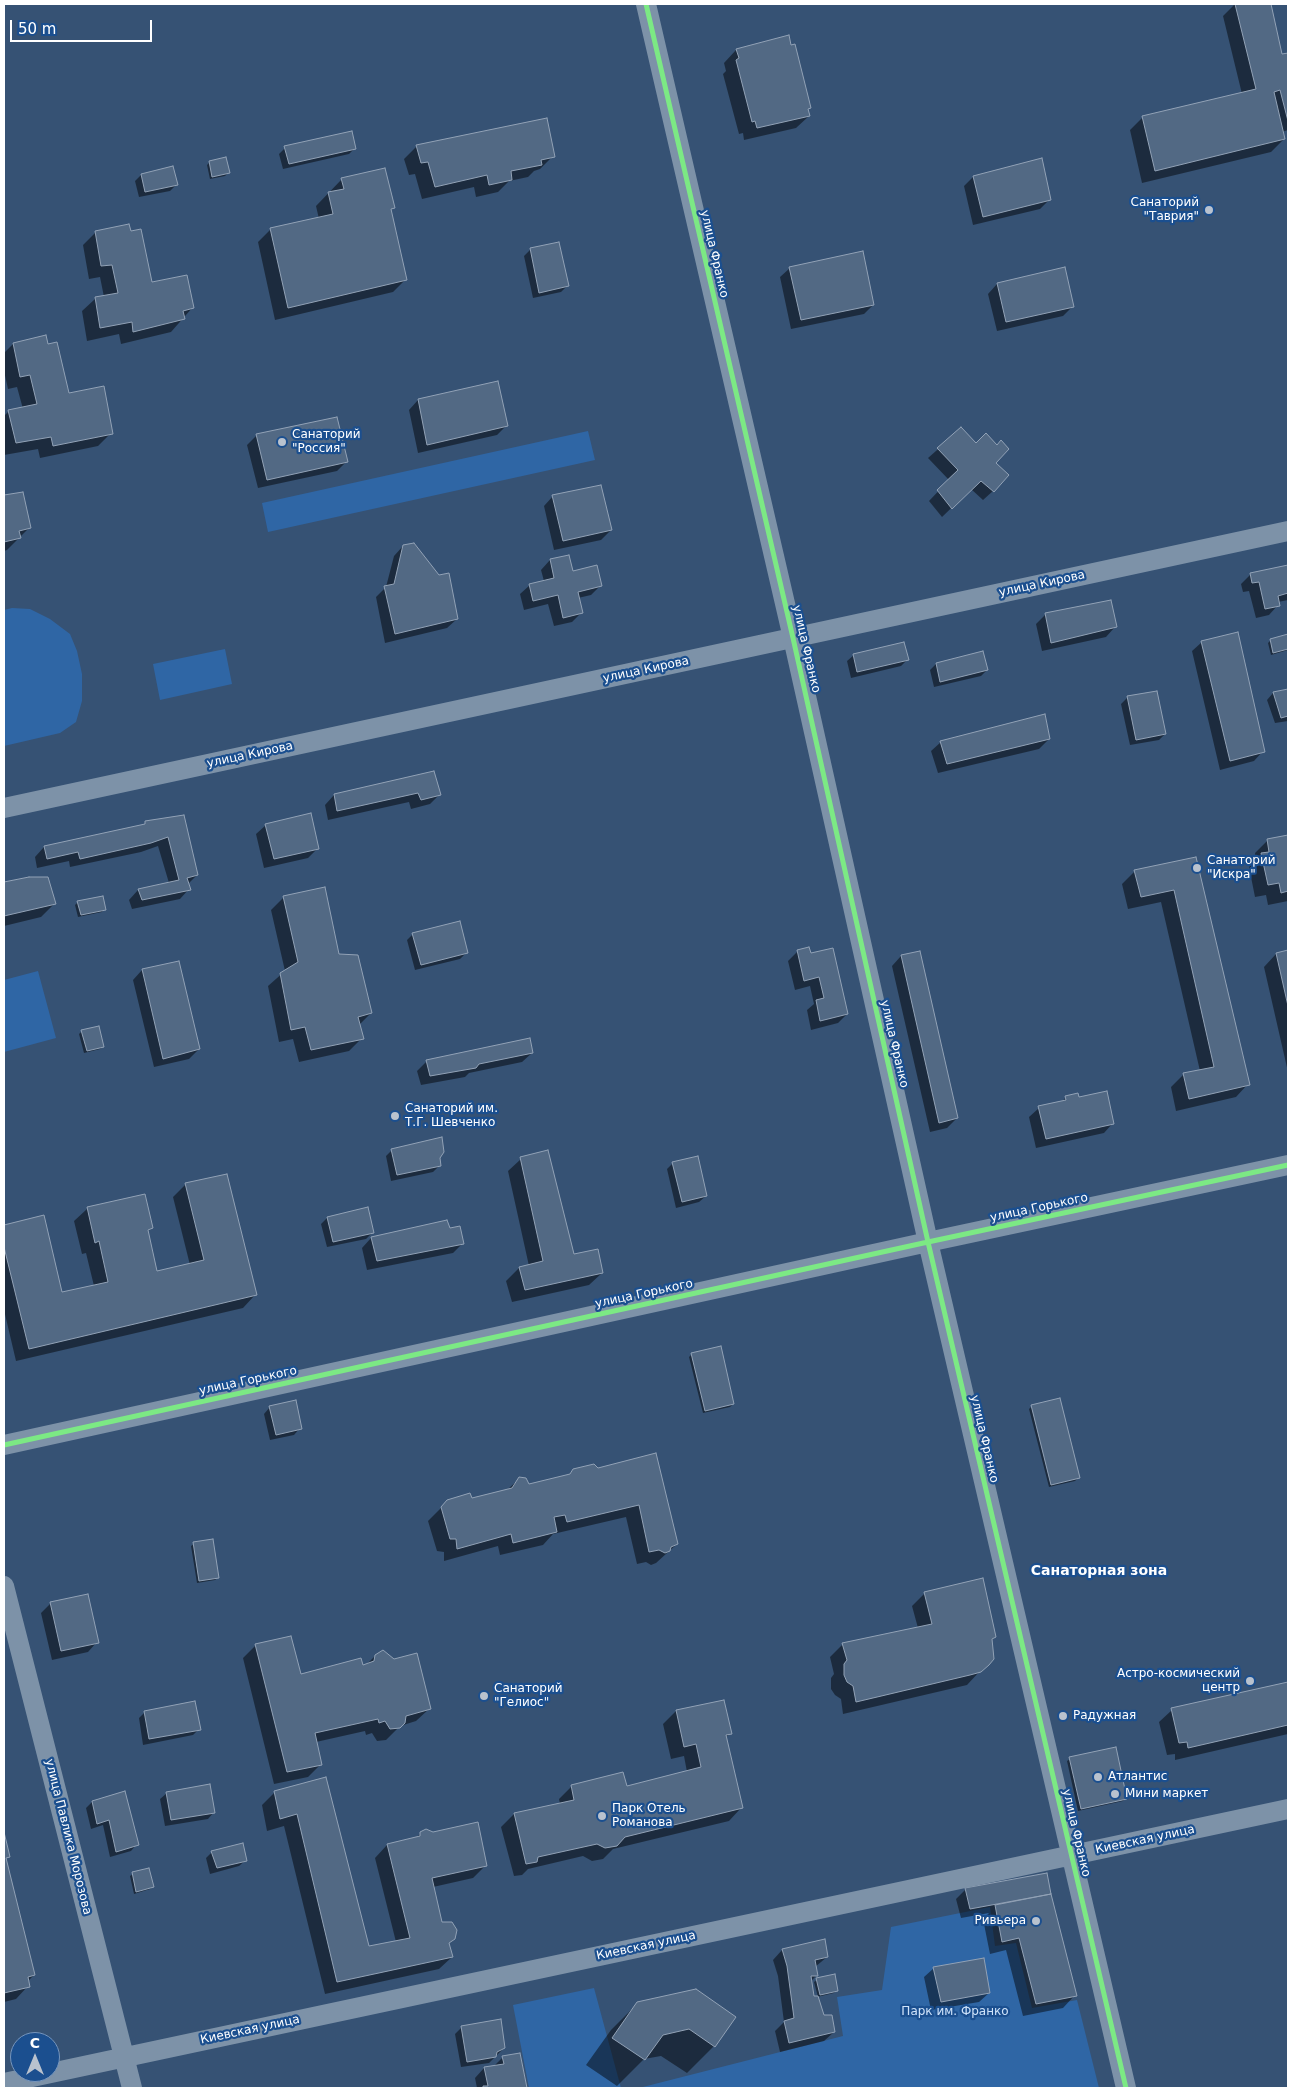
<!DOCTYPE html>
<meta charset="utf-8">
<style>
body{margin:0}
#map{position:relative;width:1292px;height:2092px;overflow:hidden;background:#365274;font-family:"DejaVu Sans",sans-serif}
canvas{display:block}
.frame{position:absolute;inset:0;border:5px solid #fff;pointer-events:none}
.north{position:absolute;left:10px;top:2032px;width:50px;height:50px;box-sizing:border-box;background:#1b4f8f;border:1px solid #7695bc;border-radius:50%;rotate:0deg;font-size:14px;font-weight:700;line-height:20px;text-align:center;color:#fff}
.north::after{content:'';display:block;margin:auto;width:18px;height:22px;background:#b9c2ce;clip-path:polygon(50% 0,100% 100%,50% 72%,0 100%)}
.scale{position:absolute;left:10px;top:20px;width:142px;height:22px;box-sizing:border-box;border:2px solid #fff;border-top:0;padding-left:6px;font-size:15px;line-height:18px;white-space:nowrap;color:#fff;-webkit-text-stroke:4px #1b4f8f;paint-order:stroke}
</style>
<div id="map">
<canvas width="1292" height="2092"></canvas>
<div class="frame"></div>
<div class="north">С</div>
<div class="scale">50 m</div>
</div>
<script>
const g = document.querySelector('canvas').getContext('2d');
g.lineJoin = 'round';
function paint(path, color) { g.fillStyle = color; g.fill(path, 'evenodd'); }
const shape = rows => new Path2D(rows.map(r => 'M' + r).join(''));
function trace(path, color, width, dash) { g.strokeStyle = color; g.lineWidth = width; g.lineCap = dash ? 'butt' : 'round'; g.setLineDash(dash || []); g.stroke(path); }
function label(font, color, halo, rows, align = 'center') {
  g.font = font + ' "DejaVu Sans",sans-serif'; g.lineWidth = 4.5; g.setLineDash([]); g.textBaseline = 'middle'; g.strokeStyle = halo; g.fillStyle = color; for (const [text, x, y, turn = 0] of rows) {
    g.save(); g.translate(x, y); g.rotate((+turn || 0) * Math.PI / 180); g.textAlign = isNaN(turn) ? turn : align; if (halo) g.strokeText(text, 0, 0); g.fillText(text, 0, 0); g.restore();
  }
}
paint(shape([
 [588,431,595,460,268,532,262,503],
 [12,608,30,609,50,619,70,634,77,651,82,674,82,701,76,722,60,733,4,746,4,610],
 [225,649,232,684,160,700,153,664],
 [38,971,56,1038,4,1052,4,980],
 [990,1907,995,1946,1016,1943,1032,2008,1077,2000,1099,2088,639,2088,843,2036,837,1997,882,1990,891,1927],
 [594,1988,621,2088,529,2088,513,2005]
]), '#2f66a5');
paint(shape([
 [1235,4,1270,4,1281,55,1288,54,1288,130,1282,132,1284,139,1271,152,1142,183,1130,130,1143,117,1242,94,1223,16],
 [736,50,809,108,807,110,809,116,796,128,744,140,743,133,739,134,723,74,726,71,724,63],
 [417,146,553,156,540,169,534,171,528,177,509,181,498,192,476,197,474,187,422,199,415,174,409,175,404,159],
 [285,148,355,148,349,154,283,169,279,154],
 [210,162,228,173,225,176,210,179,207,165],
 [141,175,176,185,170,191,139,197,135,181],
 [973,177,1050,199,1040,209,973,225,964,186],
 [342,179,394,207,390,211,406,279,393,292,275,320,258,242,271,229,319,219,316,206],
 [96,232,152,283,193,307,171,332,121,344,119,334,87,341,82,311,95,299,104,297,100,277,89,279,83,245],
 [530,250,567,286,561,292,533,298,524,256],
 [790,268,873,305,864,314,791,329,780,277],
 [997,284,1073,306,1063,316,997,331,988,294],
 [13,344,111,433,98,446,40,458,38,449,4,455,4,416,8,412,23,409,17,387,8,389,4,371,4,353],
 [418,400,506,426,497,435,418,453,409,410],
 [961,429,995,463,993,491,983,500,971,489,942,517,929,501,949,480,928,458],
 [257,435,347,461,337,471,258,488,247,445],
 [22,493,29,528,7,550,4,551,4,496],
 [553,496,611,530,601,540,554,550,544,506],
 [403,546,438,577,457,619,447,628,385,643,376,597,386,587,394,556],
 [568,556,572,572,601,585,591,595,578,598,582,612,572,622,554,626,548,604,524,610,520,594,530,585,544,581,541,570,550,560],
 [1288,566,1288,600,1278,602,1278,605,1269,615,1256,618,1249,591,1243,592,1241,584,1251,574],
 [1045,615,1115,627,1106,637,1042,651,1036,624],
 [1288,636,1288,650,1271,655,1268,643,1271,640],
 [1202,642,1263,751,1254,761,1220,770,1192,651],
 [854,655,907,660,901,666,851,678,847,661],
 [936,664,987,670,981,676,934,687,930,670],
 [1288,690,1288,721,1275,723,1267,700,1273,693],
 [1127,698,1165,734,1159,740,1130,745,1121,704],
 [1049,739,1039,749,938,773,931,751,941,742],
 [433,772,439,795,430,804,411,809,409,802,328,820,325,805,334,795],
 [183,817,197,875,188,884,189,889,180,899,132,909,129,900,138,890,169,883,158,846,141,852,70,867,69,861,37,868,35,857,44,847,142,826,146,823],
 [266,825,318,848,308,858,264,868,256,834],
 [1288,836,1288,901,1268,905,1266,895,1255,897,1249,867,1256,860,1255,853,1268,840],
 [1195,858,1248,1084,1236,1097,1176,1111,1171,1087,1184,1074,1200,1071,1161,902,1128,909,1122,884,1135,871],
 [29,878,54,904,41,917,4,926,4,883],
 [284,897,338,956,371,1013,359,1025,362,1038,349,1051,299,1062,293,1039,279,1042,268,986,285,971,271,910],
 [78,902,104,909,102,912,78,917,75,905],
 [413,934,466,953,460,959,415,970,407,940],
 [808,949,847,1014,838,1023,811,1030,807,1010,814,1004,810,986,795,990,788,961,798,951],
 [919,952,957,1118,947,1128,930,1132,892,966,901,956],
 [1288,952,1288,1072,1264,967,1276,954],
 [178,962,199,1049,189,1059,154,1067,133,980,142,970],
 [82,1031,103,1047,100,1049,84,1053,79,1034],
 [532,1053,522,1062,469,1073,465,1077,421,1085,417,1071,427,1061],
 [1066,1097,1078,1099,1113,1123,1104,1133,1036,1148,1029,1117,1039,1108,1061,1103],
 [392,1150,439,1158,439,1166,433,1172,391,1181,386,1156],
 [521,1159,573,1255,602,1273,589,1285,512,1302,506,1281,519,1268,529,1266,508,1171],
 [673,1163,706,1196,699,1202,676,1208,667,1169],
 [186,1184,255,1295,243,1308,16,1361,4,1310,4,1226,43,1217,61,1294,94,1286,86,1253,82,1254,74,1221,87,1209,144,1195,152,1228,147,1232,156,1272,190,1265,173,1197],
 [327,1218,372,1233,366,1239,327,1247,321,1224],
 [446,1222,449,1230,463,1243,453,1253,367,1270,362,1248,371,1238],
 [692,1354,733,1404,730,1407,703,1413,689,1357],
 [1032,1406,1078,1478,1075,1481,1049,1487,1029,1409],
 [270,1407,300,1428,294,1435,270,1440,264,1414],
 [655,1455,677,1544,656,1563,651,1565,646,1562,637,1564,626,1517,553,1534,543,1545,500,1555,498,1546,444,1561,444,1552,437,1551,428,1521,448,1501,472,1500,507,1490,519,1479,528,1486,568,1476,573,1470,598,1469],
 [194,1544,218,1577,215,1580,197,1583,191,1546],
 [925,1593,995,1637,991,1641,980,1671,967,1685,843,1714,841,1699,835,1695,831,1689,831,1678,834,1674,830,1657,843,1644,918,1628,912,1606],
 [51,1603,97,1642,88,1652,52,1660,41,1613],
 [256,1645,300,1675,362,1666,367,1664,375,1656,394,1660,429,1709,416,1721,400,1726,386,1740,377,1741,372,1733,366,1735,365,1731,316,1742,321,1764,308,1777,274,1784,243,1658],
 [1288,1684,1288,1734,1175,1760,1175,1754,1167,1755,1159,1722,1172,1710],
 [723,1701,731,1733,725,1738,741,1808,729,1821,613,1849,603,1859,592,1861,583,1856,528,1869,522,1875,514,1876,501,1827,514,1814,560,1804,559,1799,572,1786,626,1787,687,1772,684,1756,671,1759,663,1724,676,1711],
 [145,1712,199,1729,193,1735,143,1745,139,1718],
 [1070,1759,1126,1798,1123,1801,1078,1811,1067,1761],
 [325,1779,368,1947,396,1942,375,1858,387,1845,416,1838,421,1833,486,1865,473,1878,433,1887,441,1923,454,1938,448,1944,452,1957,439,1969,325,1994,284,1826,267,1831,262,1805,275,1792],
 [167,1793,214,1812,208,1819,165,1826,160,1799],
 [92,1802,137,1844,131,1851,110,1857,103,1825,91,1829,86,1808],
 [4,1838,8,1856,5,1859,34,1975,27,1982,28,1986,16,1999,4,2002],
 [212,1852,246,1860,239,1866,210,1874,206,1858],
 [133,1874,153,1887,150,1889,134,1894,130,1876],
 [966,1889,1050,1894,1075,1995,1063,2008,1023,2016,1006,1950,990,1954,983,1919,989,1913,961,1918,956,1899],
 [824,1940,827,1957,815,1967,816,1976,811,1981,813,1998,818,1997,814,1982,817,1980,836,1991,834,1993,817,1997,823,2017,834,2032,824,2041,780,2052,775,2031,784,2022,778,1976,773,1960,782,1950],
 [934,1968,989,1993,979,2002,931,2010,924,1977],
 [638,2003,734,2017,714,2046,687,2073,661,2056,644,2059,617,2086,586,2065,611,2030],
 [462,2027,504,2048,489,2063,461,2067,455,2034],
 [519,2055,526,2088,477,2088,475,2078,484,2068,493,2067,503,2057]
]), '#0007');
const building = shape([
 [1235,4,1271,4,1282,54,1288,53,1288,121,1280,90,1274,92,1285,139,1155,171,1142,116,1256,89,1235,4],
 [789,35,791,45,795,44,811,108,808,109,810,116,757,128,755,121,752,122,736,60,739,58,736,49,789,35],
 [547,118,555,157,541,160,542,165,511,171,512,180,489,185,487,175,435,187,428,162,421,163,416,145,547,118],
 [352,131,356,149,289,164,284,146,352,131],
 [226,157,230,173,212,177,209,161,226,157],
 [1042,158,1051,200,983,217,973,176,1042,158],
 [173,166,178,185,145,192,141,174,173,166],
 [385,168,395,208,391,209,407,280,288,308,270,228,333,214,328,192,344,189,341,178,385,168],
 [129,224,131,231,141,229,152,282,187,275,194,308,183,311,185,319,133,332,132,322,100,328,95,297,118,293,112,265,101,266,95,231,129,224],
 [559,242,569,286,539,293,530,248,559,242],
 [863,251,874,305,801,320,789,267,863,251],
 [1065,267,1074,307,1006,322,997,283,1065,267],
 [46,335,48,344,57,342,69,393,104,386,113,434,53,446,51,437,16,443,8,410,37,404,30,375,20,377,13,343,46,335],
 [498,381,508,426,427,445,418,399,498,381],
 [337,417,348,462,267,480,256,434,337,417],
 [961,427,976,443,986,433,997,445,1001,440,1009,449,996,463,1009,475,994,492,981,481,952,509,937,490,958,470,937,448,961,427],
 [601,485,612,530,563,541,552,495,601,485],
 [23,492,31,528,19,531,21,538,4,542,4,495,23,492],
 [414,543,439,575,449,573,458,619,395,634,384,586,394,584,403,545,414,543],
 [569,555,573,571,597,565,602,586,578,592,583,613,563,618,558,595,533,601,529,584,554,578,550,559,569,555],
 [1288,565,1288,593,1278,596,1280,606,1265,609,1259,582,1252,583,1250,573,1288,565],
 [1111,600,1117,627,1051,643,1045,613,1111,600],
 [1238,632,1265,752,1230,761,1201,641,1238,632],
 [1288,634,1288,649,1273,653,1270,639,1288,634],
 [904,642,909,660,857,672,853,654,904,642],
 [983,651,988,670,940,682,936,663,983,651],
 [1288,689,1288,716,1281,718,1273,692,1288,689],
 [1157,691,1166,734,1136,740,1127,696,1157,691],
 [1045,714,1050,739,947,764,940,741,1045,714],
 [434,771,441,795,421,800,418,793,337,811,334,794,434,771],
 [311,813,319,849,274,859,265,824,311,813],
 [184,815,198,875,187,878,191,890,142,900,138,889,179,880,168,837,151,843,80,859,78,852,47,859,44,846,145,824,145,821,184,815],
 [1288,835,1288,891,1281,893,1279,883,1268,885,1261,853,1269,852,1267,839,1288,835],
 [1196,857,1250,1085,1189,1099,1183,1073,1214,1067,1174,890,1141,897,1134,870,1196,857],
 [29,877,48,877,56,904,4,916,4,882,29,877],
 [325,887,339,954,358,955,372,1013,358,1017,364,1039,311,1050,305,1027,291,1030,280,973,298,962,283,896,325,887],
 [103,896,106,910,81,915,77,901,103,896],
 [460,921,468,953,421,965,412,933,460,921],
 [809,947,811,953,833,948,848,1014,820,1021,816,1000,824,998,819,977,804,981,797,950,809,947],
 [1288,950,1288,1006,1276,953,1288,950],
 [920,951,958,1118,939,1123,901,955,920,951],
 [179,961,200,1049,163,1059,142,969,179,961],
 [99,1026,104,1047,87,1051,81,1030,99,1026],
 [530,1038,533,1053,479,1064,476,1068,430,1076,426,1060,530,1038],
 [1107,1091,1114,1124,1046,1139,1038,1106,1066,1100,1065,1096,1078,1093,1079,1097,1107,1091],
 [442,1137,444,1152,440,1158,441,1166,397,1175,391,1149,442,1137],
 [548,1150,574,1254,598,1249,603,1273,525,1290,519,1267,543,1261,520,1157,548,1150],
 [698,1156,707,1196,682,1202,672,1162,698,1156],
 [227,1174,257,1295,29,1349,4,1247,4,1225,44,1215,62,1292,108,1282,99,1241,95,1243,87,1207,145,1194,153,1228,148,1230,157,1271,204,1260,185,1183,227,1174],
 [368,1207,374,1233,333,1242,327,1217,368,1207],
 [447,1220,450,1228,460,1226,464,1244,377,1261,371,1237,447,1220],
 [721,1346,734,1404,705,1411,691,1353,721,1346],
 [1060,1398,1080,1478,1051,1485,1031,1405,1060,1398],
 [296,1400,302,1429,276,1435,269,1406,296,1400],
 [656,1453,678,1544,671,1547,670,1551,665,1553,659,1550,649,1552,639,1505,567,1522,565,1515,554,1517,557,1532,513,1543,511,1534,457,1549,456,1539,450,1539,441,1507,447,1500,470,1493,472,1498,512,1488,519,1477,526,1478,529,1484,570,1474,573,1469,594,1464,598,1468,656,1453],
 [213,1539,219,1578,199,1581,193,1542,213,1539],
 [983,1578,996,1637,992,1639,994,1659,989,1665,981,1672,970,1675,856,1702,853,1686,847,1682,844,1675,844,1664,847,1660,842,1643,932,1624,924,1592,983,1578],
 [88,1594,99,1643,61,1651,50,1602,88,1594],
 [291,1636,301,1674,361,1658,363,1665,374,1661,375,1655,383,1650,394,1659,417,1653,431,1709,406,1716,405,1723,400,1728,390,1729,385,1721,379,1723,378,1719,315,1733,322,1765,287,1772,255,1644,291,1636],
 [1288,1682,1288,1725,1188,1748,1187,1742,1179,1743,1171,1708,1288,1682],
 [724,1700,732,1734,726,1735,743,1808,625,1837,617,1846,605,1848,597,1844,538,1857,537,1862,526,1864,514,1813,574,1800,571,1785,623,1772,627,1786,701,1767,696,1744,684,1747,676,1710,724,1700],
 [195,1701,201,1730,149,1739,144,1711,195,1701],
 [1116,1747,1127,1799,1081,1809,1069,1757,1116,1747],
 [326,1777,369,1946,410,1938,387,1844,420,1836,420,1832,426,1829,433,1832,478,1822,487,1866,432,1878,442,1922,452,1922,457,1930,455,1939,449,1943,453,1957,337,1982,297,1814,280,1819,274,1791,326,1777],
 [210,1784,215,1813,171,1820,166,1792,210,1784],
 [125,1791,139,1845,116,1852,109,1820,97,1824,92,1801,125,1791],
 [4,1832,10,1857,6,1858,35,1975,28,1977,30,1987,4,1993,4,1832],
 [243,1843,247,1861,217,1868,211,1851,243,1843],
 [149,1868,154,1887,136,1892,132,1872,149,1868],
 [1047,1873,1051,1894,970,1909,965,1888,1047,1873],
 [1051,1894,1077,1996,1036,2004,1019,1938,1002,1942,995,1905,1051,1894],
 [825,1939,828,1957,815,1960,818,1976,811,1976,814,1996,818,1996,824,2015,832,2015,835,2032,789,2043,784,2021,794,2018,787,1966,782,1949,825,1939],
 [984,1958,990,1993,941,2002,933,1967,984,1958],
 [835,1974,838,1991,820,1995,816,1978,835,1974],
 [696,1989,736,2017,715,2047,689,2029,663,2035,645,2060,612,2038,637,2002,696,1989],
 [501,2019,505,2048,497,2052,496,2057,467,2062,461,2026,501,2019],
 [520,2053,527,2088,483,2088,483,2086,488,2086,484,2067,504,2064,502,2056,520,2053]
]);
paint(building, '#526984');
trace(building, '#92a2b6', 1);
trace(shape([
 [646,4,793,638,928,1242,1126,2088],
 [4,808,1288,531],
 [4,1445,928,1242,1288,1165],
 [4,1586,132,2088],
 [4,2083,1288,1809]
]), '#7d92a8', 20);
trace(shape([
 [646,4,793,638,928,1242,1126,2088],
 [4,1445,928,1242,1288,1165]
]), '#7ce984', 5);
for (const [x, y, r, color] of [
 [1209,210,5,"#b9c2ce"],
 [282,442,5,"#b9c2ce"],
 [1197,868,5,"#b9c2ce"],
 [395,1116,5,"#b9c2ce"],
 [1250,1681,5,"#b9c2ce"],
 [484,1696,5,"#b9c2ce"],
 [1063,1716,5,"#b9c2ce"],
 [1098,1777,5,"#b9c2ce"],
 [1115,1794,5,"#b9c2ce"],
 [602,1816,5,"#b9c2ce"],
 [1036,1921,5,"#b9c2ce"]
]) { const dot = new Path2D(); dot.arc(x, y, r, 0, 2 * Math.PI); g.fillStyle = color; g.fill(dot); trace(dot, '#1b4f8f', 2); }
label('12px', '#fff', '#1b4f8f', [
 ["Санаторий",1199,203,"right"],
 ["\"Таврия\"",1199,217,"right"],
 ["Санаторий",292,435],
 ["\"Россия\"",292,449],
 ["Санаторий",1207,861],
 ["\"Искра\"",1207,875],
 ["Санаторий им.",405,1109],
 ["Т.Г. Шевченко",405,1123],
 ["Астро-космический",1240,1674,"right"],
 ["центр",1240,1688,"right"],
 ["Санаторий",494,1689],
 ["\"Гелиос\"",494,1703],
 ["Радужная",1073,1716],
 ["Атлантис",1108,1777],
 ["Мини маркет",1125,1794],
 ["Парк Отель",612,1809],
 ["Романова",612,1823],
 ["Ривьера",1026,1921,"right"]
], 'left');
label('12px', '#fff', '#1b4f8f', [
 ["улица Франко",714,254,77],
 ["улица Кирова",1042,584,-12],
 ["улица Франко",806,649,77],
 ["улица Кирова",646,670,-12],
 ["улица Кирова",250,755,-12],
 ["улица Франко",894,1044,77],
 ["улица Горького",1039,1208,-12],
 ["улица Горького",644,1294,-12],
 ["улица Горького",248,1381,-12],
 ["улица Франко",984,1439,77],
 ["улица Франко",1076,1833,77],
 ["улица Павлика Морозова",68,1837,76],
 ["Киевская улица",1145,1840,-12],
 ["Киевская улица",646,1946,-12],
 ["Киевская улица",250,2030,-12]
]);
label('12px', '#cfe3fa', '#1b4f8f', [
 ["Парк им. Франко",955,2012]
]);
label('bold 14px', '#fff', '#1b4f8f', [
 ["Санаторная зона",1099,1571]
]);
</script>
